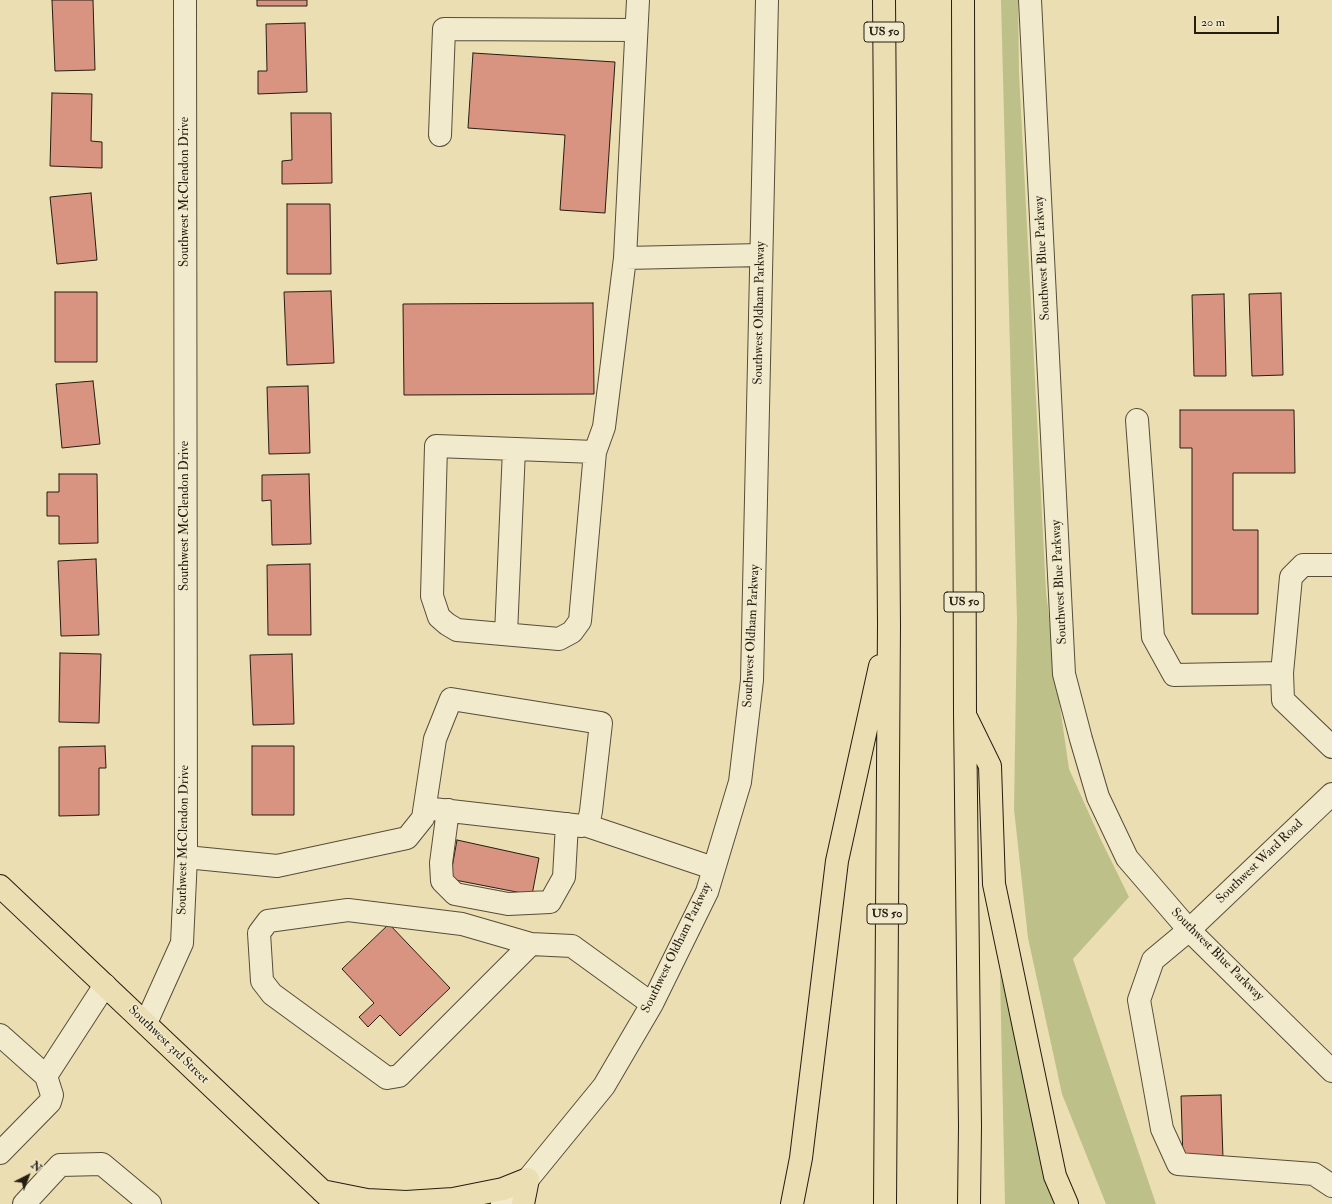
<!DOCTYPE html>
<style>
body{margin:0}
#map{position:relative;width:1332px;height:1204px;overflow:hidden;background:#ebdeb2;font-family:"IM FELL Double Pica",serif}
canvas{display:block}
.north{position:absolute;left:8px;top:1156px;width:40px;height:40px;-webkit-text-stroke:3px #f2eacd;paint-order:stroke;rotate:42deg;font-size:11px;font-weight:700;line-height:16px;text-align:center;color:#251d12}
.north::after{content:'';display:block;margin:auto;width:14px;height:18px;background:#251d12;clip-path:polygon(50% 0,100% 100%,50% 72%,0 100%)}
.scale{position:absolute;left:1194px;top:16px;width:85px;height:18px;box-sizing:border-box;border:2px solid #251d12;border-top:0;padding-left:5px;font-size:12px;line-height:14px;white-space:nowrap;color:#251d12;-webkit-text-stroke:3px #f2eacd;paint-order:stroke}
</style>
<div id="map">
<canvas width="1332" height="1204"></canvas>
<div class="north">N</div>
<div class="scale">20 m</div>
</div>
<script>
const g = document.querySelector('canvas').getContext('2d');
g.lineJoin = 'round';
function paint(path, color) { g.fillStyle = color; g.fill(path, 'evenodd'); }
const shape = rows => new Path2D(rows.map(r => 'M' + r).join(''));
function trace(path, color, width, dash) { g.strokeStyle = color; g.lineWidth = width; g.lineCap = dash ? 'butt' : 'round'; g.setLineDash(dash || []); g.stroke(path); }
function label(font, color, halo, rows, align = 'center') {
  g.font = font + ' "IM FELL Double Pica",serif'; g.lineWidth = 3; g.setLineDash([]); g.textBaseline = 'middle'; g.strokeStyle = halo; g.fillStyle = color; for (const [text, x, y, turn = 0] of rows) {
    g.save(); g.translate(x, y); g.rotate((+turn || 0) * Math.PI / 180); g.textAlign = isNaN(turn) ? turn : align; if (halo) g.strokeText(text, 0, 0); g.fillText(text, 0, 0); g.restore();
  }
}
paint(shape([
 [1001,0,1018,0,1019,73,1046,592,1058,693,1069,769,1100,838,1129,897,1073,959,1156,1204,1106,1204,1062,1094,1028,938,1014,809,1017,621],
 [1000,973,1035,1109,1074,1204,1005,1204]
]), '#bdc088');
const building = shape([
 [52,0,93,0,95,70,55,71,52,0],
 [257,0,307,0,307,6,257,6,257,0],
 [305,23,307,92,258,94,258,71,267,71,266,24,305,23],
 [473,53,615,62,605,213,560,210,565,135,468,128,473,53],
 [52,93,92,94,91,141,102,142,102,168,50,166,52,93],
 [291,113,331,113,332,183,282,184,282,161,292,160,291,113],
 [91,193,97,260,57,264,50,197,91,193],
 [287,204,330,204,331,274,287,274,287,204],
 [331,291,334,363,287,365,284,292,331,291],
 [55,292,97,292,97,362,55,362,55,292],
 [1281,293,1283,375,1252,376,1249,294,1281,293],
 [1224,294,1226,376,1194,376,1192,295,1224,294],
 [593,303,594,394,404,395,403,304,593,303],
 [93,381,100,444,62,448,56,384,93,381],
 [308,386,310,453,269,454,267,387,308,386],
 [1180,410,1294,410,1295,473,1233,473,1233,530,1258,530,1258,614,1192,614,1192,448,1180,448,1180,410],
 [59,474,97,474,98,543,59,544,59,516,47,516,47,492,59,492,59,474],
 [309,474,311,544,272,545,271,500,262,501,262,475,309,474],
 [96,559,99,635,61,636,58,561,96,559],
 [310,564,311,635,268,635,267,565,310,564],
 [60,653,101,654,99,723,59,722,60,653],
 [292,654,294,724,253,725,250,655,292,654],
 [105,746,106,768,99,768,99,815,59,816,59,747,105,746],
 [252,746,294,746,294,815,252,815,252,746],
 [457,840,539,858,532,895,450,879,457,840],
 [389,924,450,988,400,1036,380,1015,368,1027,359,1017,374,1003,342,969,389,924],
 [1221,1095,1223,1159,1183,1160,1181,1096,1221,1095]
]);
paint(building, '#d99381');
trace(building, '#251d12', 1);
const minor = shape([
 [638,0,625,258,761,255],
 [1030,0,1064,674,1081,739,1098,797,1127,858,1189,930,1332,1071],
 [440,135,444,29,636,30],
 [1137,420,1153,637,1174,675,1282,673],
 [595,452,436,446,432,596,439,617,447,624,457,630,559,639,572,632,580,621,595,452,604,427,625,258],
 [1332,565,1303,565,1291,577,1282,673,1283,700,1332,747],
 [506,634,514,449],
 [1332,794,1189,930,1153,960,1139,1000,1162,1129,1178,1164,1314,1174,1332,1186],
 [433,809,582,826],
 [448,810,441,863,442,881,455,894,508,904,550,902,564,877,567,824],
 [186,857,277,866,407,838,423,818,435,739,451,699,601,723,591,811,588,826,713,868],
 [531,944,462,924,348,910,268,921,259,933,262,981,272,994,387,1078,399,1076,531,944,572,946,652,1004],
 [146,1023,182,943,186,857,185,0],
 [0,1035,46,1076,105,985],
 [0,1153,50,1102,52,1095,46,1076],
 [24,1204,60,1165,102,1164,150,1204],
 [502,1204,528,1179,604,1086,652,1004,707,892,740,782,752,680,767,0]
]);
const major = shape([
 [0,886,336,1204],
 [322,1191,367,1200,406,1202,453,1199,503,1189,528,1179,523,1204]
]);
const highway = shape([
 [884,0,889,624,885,1204],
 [963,0,965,714,970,1126,969,1204],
 [967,719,990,766,994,884,1055,1176,1067,1204],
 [792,1204,801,1158,837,861,880,666]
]);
trace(minor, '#564d3a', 24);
trace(major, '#251d12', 24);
trace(highway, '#251d12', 24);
trace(minor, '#f2eacd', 22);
trace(major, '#ebdeb2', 22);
trace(highway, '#ebdeb2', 22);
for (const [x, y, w] of [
 [884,32,40],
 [964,602,40],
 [887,914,40]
]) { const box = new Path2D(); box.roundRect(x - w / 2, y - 10, w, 20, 3); g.fillStyle = '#f2eacd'; g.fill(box); trace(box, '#251d12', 1); }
label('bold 12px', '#251d12', null, [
 ["US 50",884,32],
 ["US 50",964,602],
 ["US 50",887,914]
]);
label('13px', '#251d12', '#f2eacd', [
 ["Southwest McClendon Drive",185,192,-90],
 ["Southwest Blue Parkway",1043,258,-93],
 ["Southwest Oldham Parkway",760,313,-89],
 ["Southwest McClendon Drive",185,516,-90],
 ["Southwest Blue Parkway",1060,582,-93],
 ["Southwest Oldham Parkway",752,636,-87],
 ["Southwest McClendon Drive",184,840,-89],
 ["Southwest Ward Road",1260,862,-44],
 ["Southwest Oldham Parkway",677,948,-64],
 ["Southwest Blue Parkway",1217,955,45],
 ["Southwest 3rd Street",168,1045,44]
]);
</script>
